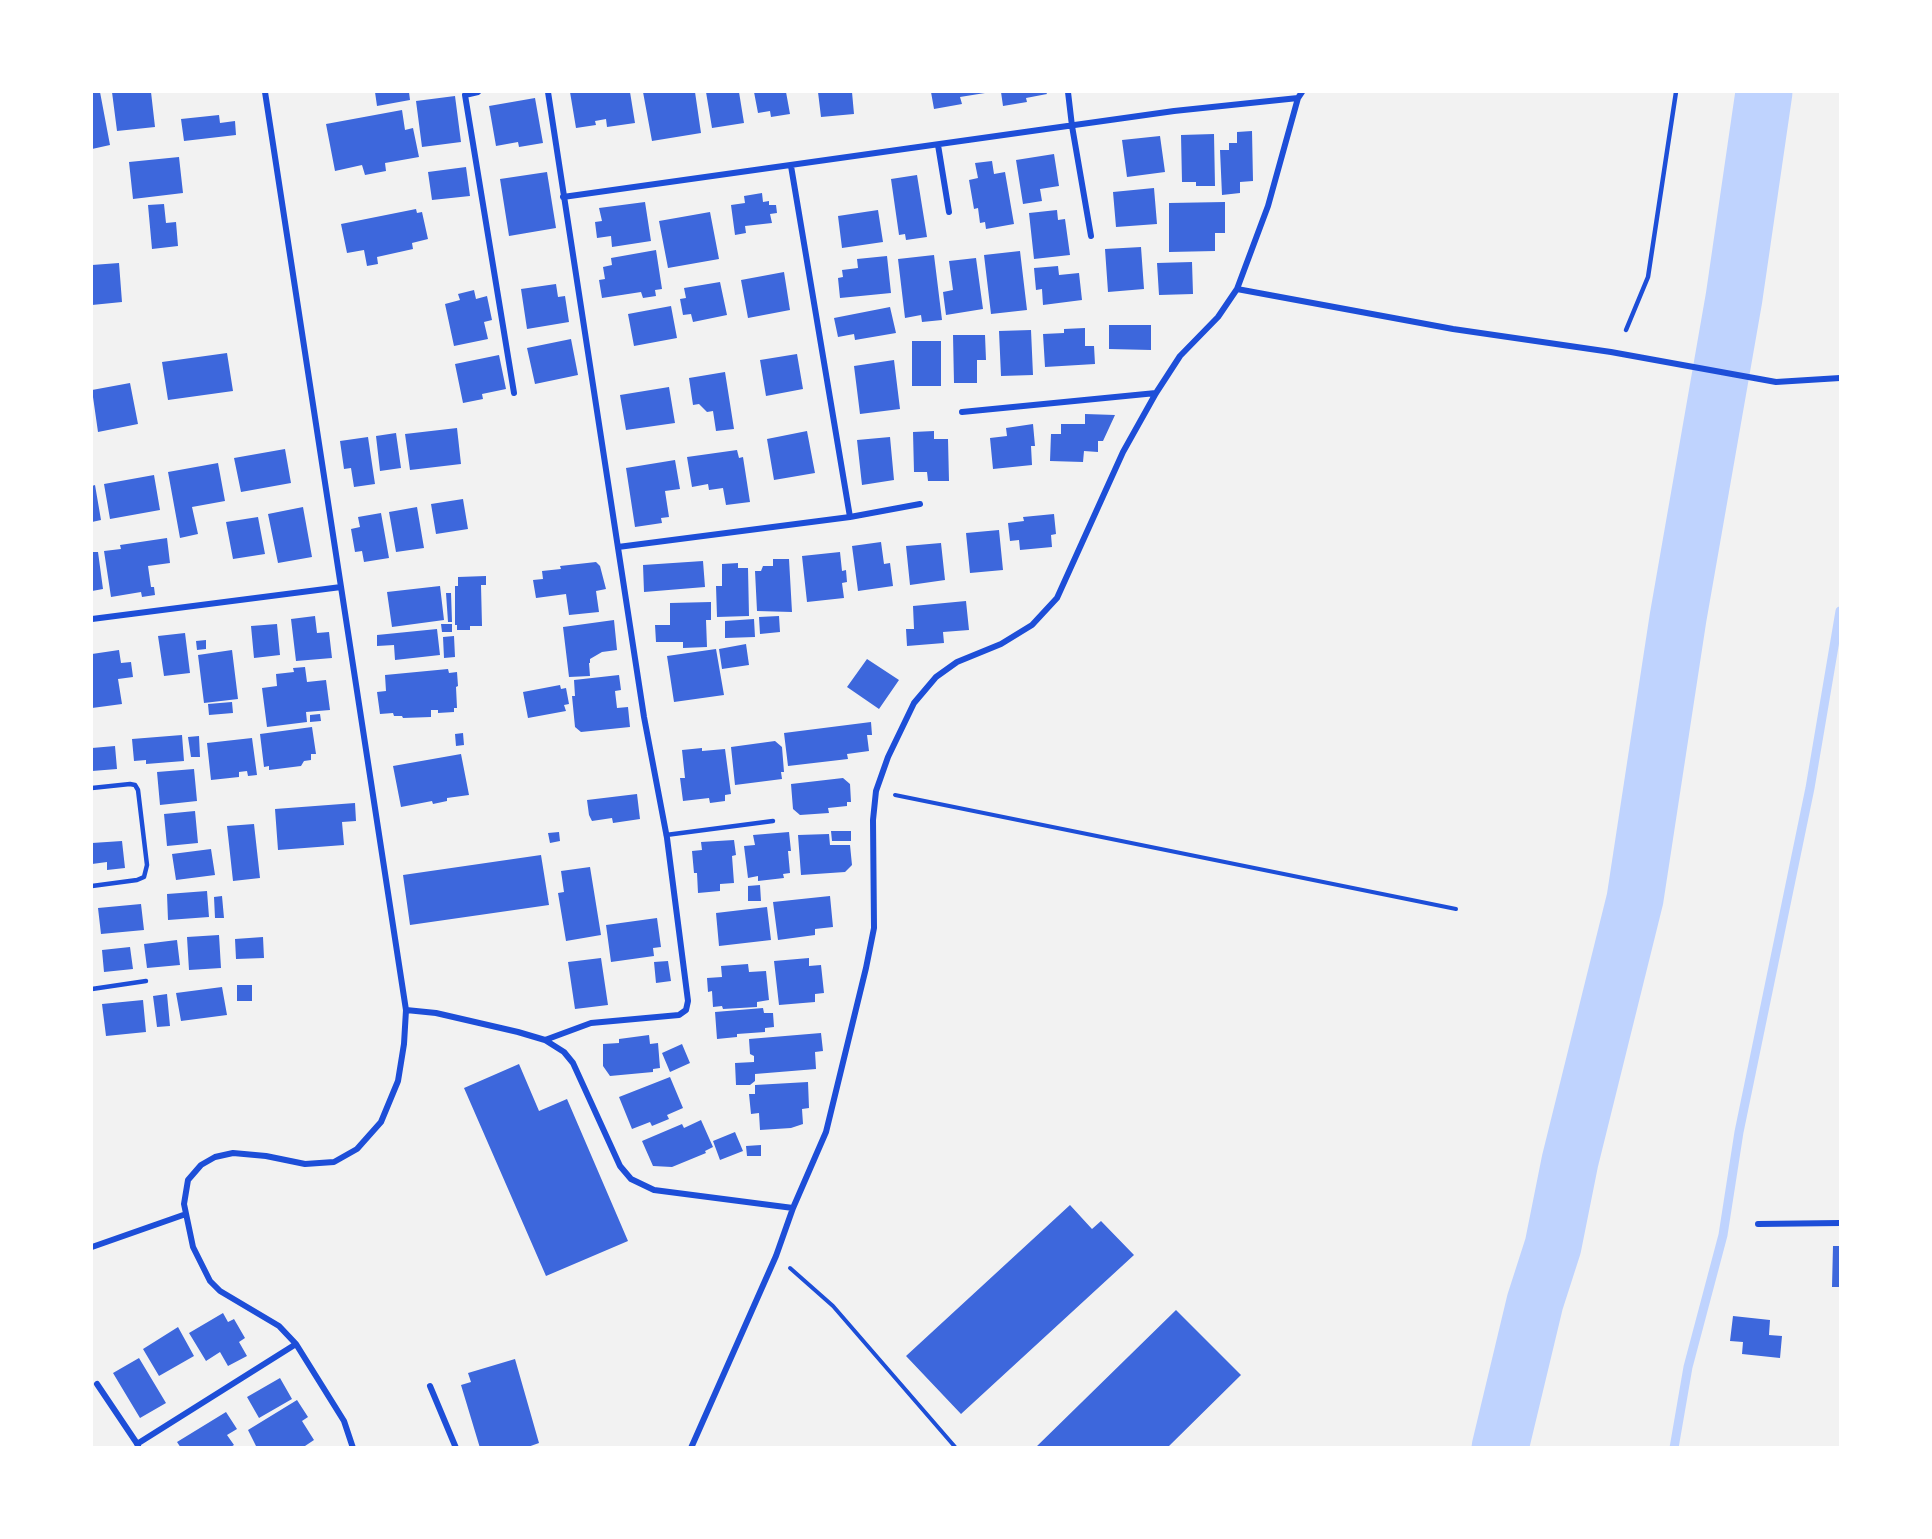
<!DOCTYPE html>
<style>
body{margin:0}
#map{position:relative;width:1932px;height:1539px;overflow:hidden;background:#f2f2f2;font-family:"PT Sans Narrow",sans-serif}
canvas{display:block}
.frame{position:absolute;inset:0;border:93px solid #fff;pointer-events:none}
</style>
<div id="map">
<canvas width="1932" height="1539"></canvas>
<div class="frame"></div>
</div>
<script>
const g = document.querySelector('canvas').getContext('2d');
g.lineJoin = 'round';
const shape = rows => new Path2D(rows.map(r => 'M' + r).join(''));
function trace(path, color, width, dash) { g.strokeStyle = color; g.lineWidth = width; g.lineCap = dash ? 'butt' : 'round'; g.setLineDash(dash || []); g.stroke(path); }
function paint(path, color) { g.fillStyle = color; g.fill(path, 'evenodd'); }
trace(shape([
 [1674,1448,1688,1367,1723,1235,1739,1132,1810,788,1840,611]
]), '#bfd3fe', 9);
trace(shape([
 [1500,1448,1535,1302,1553,1246,1570,1161,1635,899,1678,618,1734,298,1764,92]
]), '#bfd3fe', 57);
paint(shape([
 [92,92,100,92,110,145,92,149],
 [112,92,151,92,155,127,117,131],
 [375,92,409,92,410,100,377,106],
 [570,92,630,92,635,123,607,127,606,119,595,121,596,125,576,128],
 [643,92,695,92,701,133,652,141],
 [706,92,739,92,744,123,712,128],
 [754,92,786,92,790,114,771,117,770,111,758,113],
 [818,92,852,92,854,114,821,117],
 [931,92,985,92,985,93,960,97,962,104,934,109],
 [1001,92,1046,92,1047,94,1026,98,1027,102,1003,106],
 [455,96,461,142,422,147,416,101],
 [535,98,543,143,519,147,518,142,496,146,489,106],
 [402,110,405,130,413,128,419,157,385,163,386,171,365,175,362,165,335,171,326,124],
 [219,115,220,123,235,121,236,135,184,141,181,119],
 [1252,131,1253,181,1240,182,1240,193,1222,195,1220,150,1229,150,1229,143,1237,143,1237,132],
 [1214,134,1215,186,1196,186,1196,182,1182,182,1181,135],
 [1160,136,1165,172,1127,177,1122,140],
 [1054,154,1059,186,1040,189,1042,201,1023,204,1016,160],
 [179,157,183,193,133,199,129,162],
 [992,161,994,174,1005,172,1014,224,986,229,985,222,980,223,978,208,974,209,969,180,978,178,975,163],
 [466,167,470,196,432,200,428,172],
 [547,172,556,228,509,236,500,179],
 [917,175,927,237,906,240,905,234,899,235,891,179],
 [1154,188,1157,224,1116,227,1113,192],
 [762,193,763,202,769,201,769,205,776,205,777,213,770,214,772,223,745,226,746,233,735,235,731,205,745,203,744,196],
 [645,202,651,241,612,247,611,236,597,238,595,222,602,221,599,208],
 [1225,202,1225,233,1215,233,1215,251,1169,252,1169,203],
 [164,204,166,223,176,222,178,246,152,249,148,205],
 [416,209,417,213,422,212,428,239,412,243,413,249,377,257,378,264,367,266,364,250,347,253,341,224],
 [878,210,883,242,842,248,838,216],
 [1057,210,1058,220,1065,219,1070,255,1034,259,1029,213],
 [710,212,719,259,668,268,659,221],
 [1141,247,1144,289,1108,292,1105,249],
 [656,250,662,289,655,290,656,296,643,298,641,292,602,298,599,280,605,279,603,267,612,265,611,258],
 [1020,251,1027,310,991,314,984,255],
 [934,255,942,320,922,322,921,315,905,318,898,259],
 [887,256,891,293,840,298,838,278,843,277,842,270,858,268,857,259],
 [976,258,983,309,946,315,943,292,953,290,949,261],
 [1192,262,1193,294,1159,295,1157,263],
 [119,263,122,302,92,305,92,265],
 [1058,266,1059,275,1079,273,1082,300,1043,305,1042,289,1036,290,1034,268],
 [784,272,790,310,748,318,741,280],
 [720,282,727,315,693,322,691,314,683,315,680,299,686,298,684,288],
 [556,284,558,297,565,296,569,322,527,329,521,289],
 [474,290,476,299,487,296,492,320,484,322,488,339,454,346,445,304,460,300,458,294],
 [671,306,677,338,634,346,628,314],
 [890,307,896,333,855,340,854,334,838,337,834,318],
 [1109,325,1151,325,1151,350,1109,349],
 [1085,328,1085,346,1094,346,1095,364,1045,367,1043,334,1064,333,1064,329],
 [1031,330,1033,375,1001,376,999,331],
 [953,335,985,335,986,360,977,360,977,383,954,383],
 [571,339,578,375,535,384,527,348],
 [912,341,941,341,941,386,912,386],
 [227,353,233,391,168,400,162,362],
 [797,354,803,389,766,396,760,360],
 [499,355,506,389,482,394,483,399,463,403,455,364],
 [894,360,900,409,860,414,854,366],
 [725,372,734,429,716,431,713,411,707,412,699,404,693,405,689,378],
 [130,383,138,424,98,432,92,390],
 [669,387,675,423,626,430,620,395],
 [1085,414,1115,415,1103,441,1098,441,1098,452,1084,451,1083,462,1050,461,1051,434,1061,434,1061,424,1085,424],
 [1033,424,1035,446,1031,446,1032,465,993,469,990,438,1007,436,1006,428],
 [457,428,461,464,410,470,405,434],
 [807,431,815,473,774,480,767,439],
 [934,431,934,439,948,439,949,481,928,481,927,472,914,472,913,432],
 [396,433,401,468,380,471,376,436],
 [368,437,375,484,354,487,351,468,344,469,340,441],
 [890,437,894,480,862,485,857,440],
 [285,449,291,483,241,492,234,458],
 [737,450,739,458,743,457,750,502,726,505,723,488,709,490,708,484,692,487,687,457],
 [675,460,680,489,665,491,669,517,661,518,662,523,635,527,626,468],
 [218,463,225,501,192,507,198,534,180,538,168,472],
 [154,475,160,510,110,519,104,484],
 [95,485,101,520,92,522,92,486],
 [463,499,468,529,436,534,431,504],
 [303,507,312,557,278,563,268,514],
 [417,507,424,548,396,552,389,512],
 [381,513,389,558,364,562,362,551,355,552,351,529,360,527,358,517],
 [1054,514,1056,534,1051,535,1052,547,1020,550,1019,540,1010,541,1008,523,1024,521,1023,517],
 [258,517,265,554,233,559,226,522],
 [999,530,1003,570,970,573,966,533],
 [167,538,170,563,148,566,151,587,154,587,155,595,142,597,141,592,111,597,104,551,121,549,120,545],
 [881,542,884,564,890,563,893,586,858,591,852,546],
 [941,543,945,580,910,585,906,546],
 [92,552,98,552,103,589,92,591],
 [840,552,842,571,846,570,847,582,842,583,844,598,807,602,802,556],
 [773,559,789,559,792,612,757,611,755,571,761,571,763,566,773,566],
 [703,561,705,587,644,592,643,565],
 [596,562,600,566,606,589,596,591,599,612,569,615,566,594,536,598,533,580,543,579,542,571,561,569,560,566],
 [738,563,738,568,748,568,749,616,717,617,716,586,722,586,722,564],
 [486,576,486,585,481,585,482,626,470,626,470,630,457,630,457,625,455,625,455,586,458,586,458,577],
 [440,586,444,620,392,627,387,592],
 [446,593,451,593,452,622,448,622],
 [966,601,969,630,943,632,944,643,907,646,906,629,914,629,913,606],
 [711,602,711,620,706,620,707,647,683,648,683,642,656,642,655,625,670,625,670,603],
 [315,616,317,633,329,632,332,658,296,661,291,619],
 [779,616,780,632,760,634,759,617],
 [754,619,755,637,725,638,725,621],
 [614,620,617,650,602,652,590,659,590,663,589,663,590,676,569,677,563,627],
 [277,624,280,655,254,658,251,626],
 [441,624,452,624,452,632,442,632],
 [437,629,440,655,395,660,394,645,377,646,377,635],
 [185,633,190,673,164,676,158,636],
 [454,636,455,657,444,658,443,637],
 [206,640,206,649,197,650,196,641],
 [746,644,749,665,722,669,719,649],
 [716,649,724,695,674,702,667,656],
 [119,650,121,663,131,662,133,677,118,679,122,704,92,708,92,654],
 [232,650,238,699,204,703,198,655],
 [867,659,899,680,879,709,847,687],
 [305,667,307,682,326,680,330,710,306,712,307,722,267,727,262,688,277,686,276,674,294,672,293,668],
 [448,669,449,673,457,672,458,686,456,687,457,708,454,708,454,712,438,713,438,710,431,710,431,717,403,718,402,716,394,716,393,713,380,714,377,692,386,691,385,675],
 [619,675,621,690,615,691,617,708,628,707,630,727,581,732,575,727,572,696,575,696,574,680],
 [560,685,561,689,566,688,569,704,564,705,566,711,528,718,523,692],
 [232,702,233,713,209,715,208,704],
 [320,714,321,721,310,722,310,715],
 [871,722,872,735,867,735,869,751,847,754,848,759,788,766,784,733],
 [312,727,316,754,311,754,311,760,304,761,301,766,269,770,269,766,264,767,260,734],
 [463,733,464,745,456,746,455,734],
 [182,735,184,761,146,764,146,760,134,761,132,739],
 [199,736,200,757,191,757,188,737],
 [252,738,257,775,248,776,247,771,239,772,239,777,211,780,207,743],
 [775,741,782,747,784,772,781,772,782,779,735,785,731,747],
 [115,746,117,769,92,771,92,748],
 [702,748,702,751,725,749,731,794,725,795,725,801,710,803,709,798,683,801,680,778,685,778,682,750],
 [461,754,469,795,447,798,447,801,433,804,432,801,401,807,393,766],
 [194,769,197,801,160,805,157,772],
 [843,778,850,784,851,802,847,802,847,806,828,808,829,813,800,815,793,809,791,784],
 [637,794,640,819,613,823,612,818,592,821,589,815,587,800],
 [355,803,356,821,342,822,344,845,278,850,275,809],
 [195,811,198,843,167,846,164,814],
 [254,824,260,878,233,881,227,826],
 [831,831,851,831,851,841,832,841],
 [559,832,560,841,550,843,548,833],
 [789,832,791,851,788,851,790,873,783,874,784,878,758,881,758,876,748,878,744,846,755,845,753,835],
 [829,834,830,845,850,845,852,865,845,872,801,875,798,835],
 [734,840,736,855,732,856,734,883,720,884,720,891,698,893,697,873,694,873,692,851,702,850,701,842],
 [122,841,125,868,107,870,107,862,92,864,92,843],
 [211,849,215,875,176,880,172,854],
 [541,855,549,905,410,925,403,875],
 [590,867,601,935,566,941,558,893,564,892,561,871],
 [760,885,761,901,748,901,748,886],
 [207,891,209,917,168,920,167,894],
 [222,896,224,918,215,918,214,897],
 [830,896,833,927,815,929,815,935,778,940,773,902],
 [141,904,144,930,101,934,98,908],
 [767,907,771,940,719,946,716,913],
 [657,918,661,947,653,948,654,956,611,962,606,925],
 [219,935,221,968,189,970,187,937],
 [263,937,264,958,236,959,235,939],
 [177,940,180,965,147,968,144,944],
 [130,947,133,969,104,972,102,950],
 [601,958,608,1005,575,1009,568,962],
 [809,958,809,966,821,965,824,993,815,994,815,1002,779,1005,774,961],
 [668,961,671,981,656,983,654,962],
 [748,964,749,972,766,971,769,1000,757,1002,757,1007,723,1009,722,1006,713,1007,712,991,708,992,707,978,722,977,721,966],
 [237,985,252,985,252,1001,237,1001],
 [222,987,227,1015,181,1021,176,993],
 [167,994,170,1026,157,1027,153,996],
 [143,1000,146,1032,106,1036,102,1004],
 [763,1008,764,1013,773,1013,774,1027,765,1028,765,1032,737,1034,737,1037,717,1039,715,1012],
 [821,1033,823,1051,815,1052,816,1069,755,1074,755,1081,750,1085,736,1085,735,1063,754,1062,754,1056,750,1054,749,1039],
 [649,1035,650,1044,658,1043,660,1068,653,1069,653,1072,610,1076,603,1066,603,1044,619,1043,619,1039],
 [682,1044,690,1063,670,1072,662,1053],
 [519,1064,539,1111,567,1099,628,1241,546,1276,464,1088],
 [670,1077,683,1108,667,1115,669,1119,652,1126,650,1122,632,1129,619,1097],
 [808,1082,809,1108,802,1109,803,1124,791,1128,760,1130,759,1113,751,1114,749,1094,755,1094,755,1085],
 [701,1120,713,1147,705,1151,706,1153,672,1167,653,1166,642,1141,682,1124,684,1128],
 [735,1132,743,1151,720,1160,713,1141],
 [761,1145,761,1156,747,1156,746,1146],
 [1070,1205,1092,1229,1101,1221,1134,1255,961,1414,906,1356],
 [1833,1246,1840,1246,1840,1287,1832,1287],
 [1176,1310,1241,1375,1167,1448,1035,1448],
 [223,1313,228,1322,234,1319,245,1338,239,1342,247,1356,228,1366,220,1352,206,1361,189,1333],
 [1733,1316,1770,1320,1769,1335,1782,1336,1780,1358,1742,1354,1743,1342,1730,1341],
 [178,1327,194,1356,159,1376,143,1349],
 [139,1358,166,1403,140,1418,113,1373],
 [515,1359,539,1443,525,1448,480,1448,461,1385,471,1382,468,1373],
 [280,1378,292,1399,259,1418,247,1397],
 [297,1400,308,1417,302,1421,314,1440,302,1448,257,1448,248,1430],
 [226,1412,237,1429,227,1435,234,1445,229,1448,181,1448,177,1442]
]), '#3d67dc');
trace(shape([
 [895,795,1456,909],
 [790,1268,833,1306,956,1448]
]), '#1d4ed8', 4);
trace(shape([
 [1626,330,1648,277,1676,92],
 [92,788,130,784,135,785,138,790,147,865,144,877,137,880,92,886],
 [666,835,773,821],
 [92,989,146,981]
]), '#1d4ed8', 4.5);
trace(shape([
 [265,92,406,1010,404,1044,398,1081,381,1122,357,1149,334,1162,305,1164,266,1156,233,1153,215,1157,201,1165,188,1180,184,1204,193,1247,210,1281,220,1291,279,1326,296,1344,344,1421,353,1448],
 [478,92,465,95,514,393],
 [1068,92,1072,126,1091,236],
 [938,145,949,212],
 [791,166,850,517],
 [563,197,1174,111,1298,98],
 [1237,289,1453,329,1611,352,1776,382,1840,378],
 [962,412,1156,393],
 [618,547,850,517,920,504],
 [92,619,341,587],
 [406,1010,436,1013,518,1032,545,1040,564,1052,573,1063,620,1166,631,1179,654,1190,793,1208],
 [545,1040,591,1023,679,1015,686,1010,688,1001,667,838,644,717,548,92],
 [1758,1224,1840,1223],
 [92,1247,186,1214],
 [97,1384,138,1445],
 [430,1386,456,1448],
 [137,1444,296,1344],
 [691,1448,776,1256,793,1208,826,1132,866,968,874,928,873,820,876,791,888,757,914,703,936,677,957,662,1001,644,1032,625,1057,598,1123,452,1156,393,1180,356,1218,317,1237,289,1268,206,1298,98,1302,92]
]), '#1d4ed8', 6);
</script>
